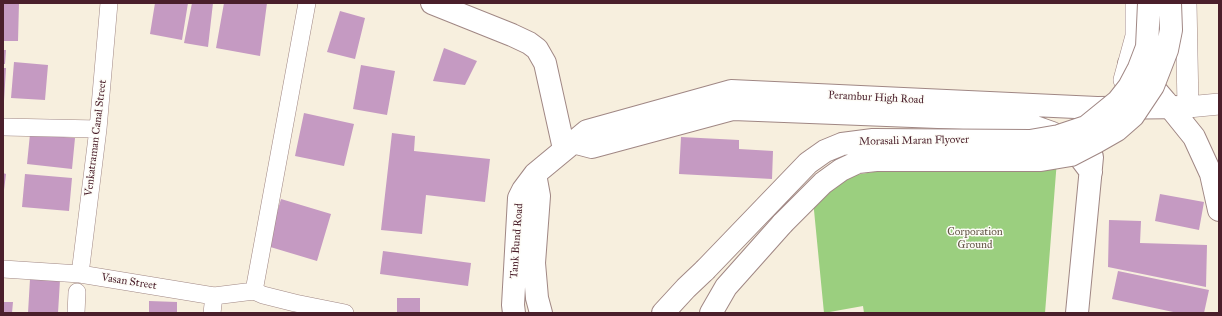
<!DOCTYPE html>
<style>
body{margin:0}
#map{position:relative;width:1222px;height:316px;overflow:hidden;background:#f7efde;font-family:"IM FELL Great Primer",serif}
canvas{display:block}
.frame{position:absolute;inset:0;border:4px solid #4a1f2b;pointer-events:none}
</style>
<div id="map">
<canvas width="1222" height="316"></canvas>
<div class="frame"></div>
</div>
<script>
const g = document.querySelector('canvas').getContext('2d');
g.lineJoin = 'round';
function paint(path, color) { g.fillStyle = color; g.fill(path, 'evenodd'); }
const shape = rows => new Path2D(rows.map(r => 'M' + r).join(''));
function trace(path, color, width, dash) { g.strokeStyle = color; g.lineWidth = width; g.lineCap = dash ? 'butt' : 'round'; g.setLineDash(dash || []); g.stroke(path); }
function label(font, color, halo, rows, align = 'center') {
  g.font = font + ' "IM FELL Great Primer",serif'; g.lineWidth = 3; g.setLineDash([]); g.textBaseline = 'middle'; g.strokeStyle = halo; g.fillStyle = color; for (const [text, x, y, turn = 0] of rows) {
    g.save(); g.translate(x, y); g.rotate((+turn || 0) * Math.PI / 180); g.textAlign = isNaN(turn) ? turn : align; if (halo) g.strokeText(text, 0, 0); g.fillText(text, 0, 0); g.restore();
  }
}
paint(shape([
 [1057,160,1045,313,864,313,863,306,824,313,813,200,855,175,891,169]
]), '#9bcf7f');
paint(shape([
 [3,3,19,3,18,41,3,41],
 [155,3,188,3,182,40,150,34],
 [192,3,213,3,208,47,184,43],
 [224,3,267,3,260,56,216,48],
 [340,11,365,18,355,59,327,52],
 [444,48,477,61,465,85,433,81],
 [3,50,6,50,5,64,3,64],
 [14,62,48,65,45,100,11,98],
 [361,65,395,71,387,115,353,109],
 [3,68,6,68,4,101,3,101],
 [304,113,354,124,344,166,295,156],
 [392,133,415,136,414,151,490,159,485,202,426,195,422,234,381,230],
 [30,134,75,138,72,169,27,164],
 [681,137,739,140,739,149,773,151,772,179,679,174],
 [3,173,6,174,4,190,3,190],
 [25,174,72,178,69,211,22,207],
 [1160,194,1204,202,1199,230,1155,221],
 [281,199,331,214,317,261,267,246],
 [1109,220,1141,221,1140,243,1207,245,1206,287,1108,267],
 [383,251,471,263,468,286,380,274],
 [1118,271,1209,290,1204,313,1178,313,1112,299],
 [30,279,60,280,58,313,28,313],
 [397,298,420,298,420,313,397,313],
 [149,301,177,302,177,313,149,313],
 [3,302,13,302,12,313,3,313]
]), '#c59ac2');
const minor = shape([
 [3,127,98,129],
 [3,269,80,274,214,296,254,291],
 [80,274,98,129,109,3],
 [254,291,307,3],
 [254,291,263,295,295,303,345,313],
 [76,313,77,292],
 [212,313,214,296]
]);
const tertiary = shape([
 [1186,3,1188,107,1219,104],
 [1124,80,1136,36,1136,3]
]);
const secondary = shape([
 [432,3,512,35,529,43,537,49,545,63,564,149],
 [1129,64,1148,81,1165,101,1194,137,1211,174,1219,210]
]);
const primary = shape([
 [573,142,592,147,733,109,1015,120,1052,133,1073,148,1091,172],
 [535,174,539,196,534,263,537,298,541,313],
 [514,313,513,305,519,198,523,190,535,174,587,131,731,91,1097,108,1188,107],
 [663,313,686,288,705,270],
 [711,313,726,287,783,223],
 [1077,313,1092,157]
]);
trace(minor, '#a08784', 18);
trace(tertiary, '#a08784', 22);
trace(secondary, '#a08784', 24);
trace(primary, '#a08784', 24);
trace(minor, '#fff', 17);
trace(tertiary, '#fff', 21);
trace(secondary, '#fff', 22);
trace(primary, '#fff', 22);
const primaryBridge = shape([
 [783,223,823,183,841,170,858,162,876,160,1041,160,1071,155,1096,142,1117,130,1133,116,1153,86,1167,50,1171,30,1170,3],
 [705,270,808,163,825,151,842,144,873,140,1030,141,1059,136,1086,127,1118,101,1129,87,1139,68,1147,47,1149,3]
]);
trace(primaryBridge, '#a08784', 24, []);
trace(primaryBridge, '#fff', 22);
label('11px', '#4a1f2b', '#fdfcf7', [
 ["Perambur High Road",876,98,3],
 ["Venkatraman Canal Street",96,138,-83],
 ["Morasali Maran Flyover",914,141,-1],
 ["Tank Bund Road",517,241,-86],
 ["Vasan Street",129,282,9]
]);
label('11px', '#625444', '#fdfcf7', [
 ["Corporation",975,232],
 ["Ground",975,245]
]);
</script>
